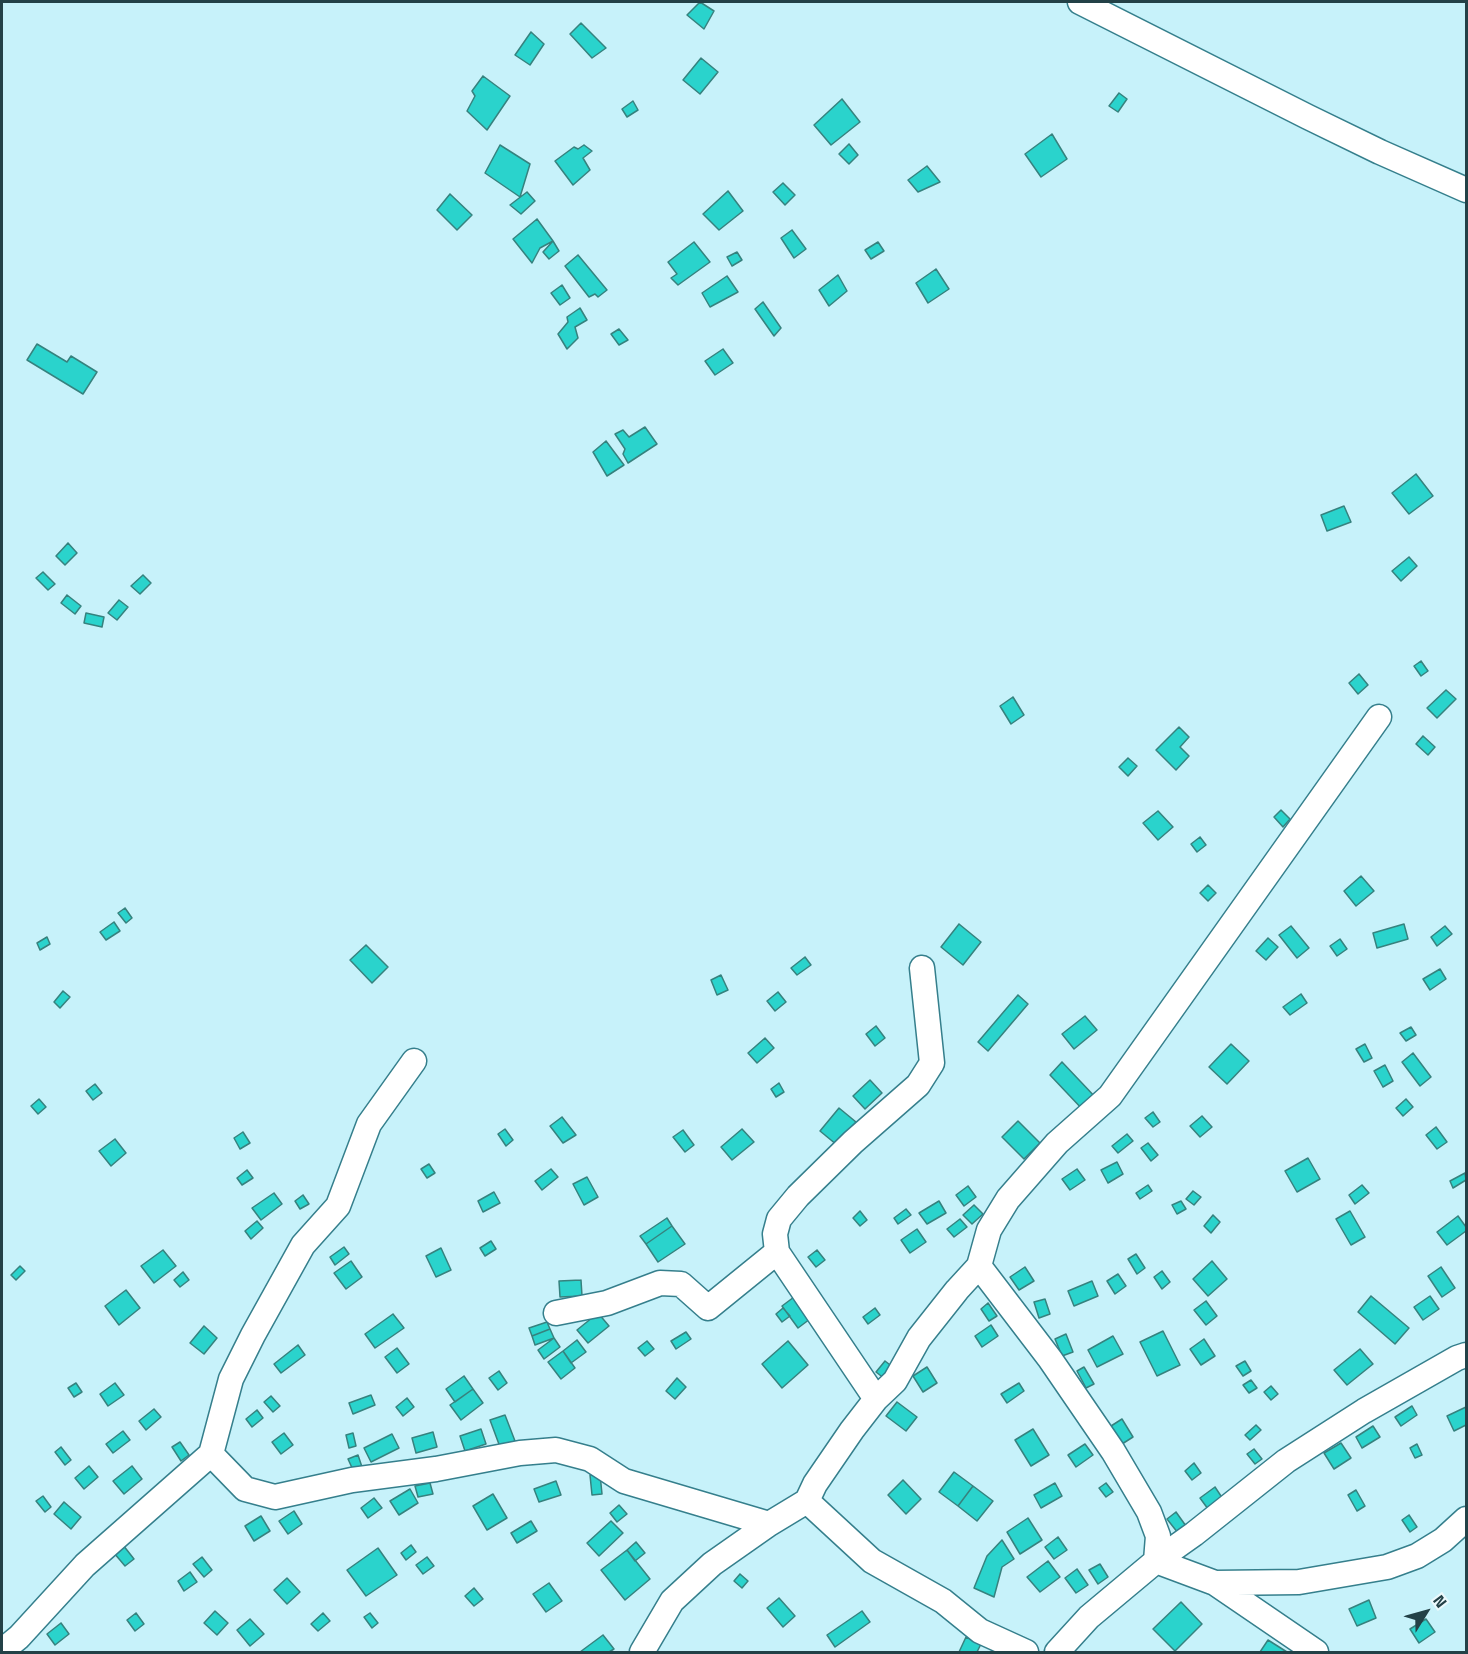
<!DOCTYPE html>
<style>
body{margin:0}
#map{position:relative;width:1468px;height:1654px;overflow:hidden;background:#c7f2fa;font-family:"Titillium Web",sans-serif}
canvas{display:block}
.frame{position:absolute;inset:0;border:3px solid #234147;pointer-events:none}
.north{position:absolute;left:1396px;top:1582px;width:60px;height:60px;-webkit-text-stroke:4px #ebf9fc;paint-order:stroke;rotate:53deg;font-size:16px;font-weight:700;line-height:24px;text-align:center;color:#234147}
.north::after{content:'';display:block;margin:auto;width:21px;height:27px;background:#234147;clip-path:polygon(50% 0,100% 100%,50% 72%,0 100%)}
</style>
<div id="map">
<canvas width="1468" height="1654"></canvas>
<div class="frame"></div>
<div class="north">N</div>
</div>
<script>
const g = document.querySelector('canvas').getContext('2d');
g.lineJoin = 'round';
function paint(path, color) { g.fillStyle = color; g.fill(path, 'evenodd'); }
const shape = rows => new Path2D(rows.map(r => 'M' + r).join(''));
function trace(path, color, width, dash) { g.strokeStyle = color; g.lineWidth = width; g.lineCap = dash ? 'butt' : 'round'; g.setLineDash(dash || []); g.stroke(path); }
const building = shape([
 [700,2,714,11,704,29,687,15,700,2],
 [581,23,606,48,592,58,570,34,581,23],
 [531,32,544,44,530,65,515,55,531,32],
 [701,58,718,72,700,94,683,80,701,58],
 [483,76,510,96,487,130,467,111,475,96,472,91,483,76],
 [1119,93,1127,99,1118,112,1109,106,1119,93],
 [842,99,860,122,831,145,814,125,842,99],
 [633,101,638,110,627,117,622,109,633,101],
 [1052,134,1067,159,1041,177,1025,154,1052,134],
 [849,144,858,155,849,164,839,154,849,144],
 [500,145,530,164,520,197,485,173,500,145],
 [584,145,592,151,583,158,590,170,573,185,555,161,574,147,578,149,584,145],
 [927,166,940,182,918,192,908,180,927,166],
 [783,183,795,195,785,205,773,192,783,183],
 [728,191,743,211,719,230,703,214,728,191],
 [527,192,535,201,521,214,510,205,527,192],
 [450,194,472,215,457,230,437,210,450,194],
 [537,219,553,241,540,248,532,263,513,239,537,219],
 [792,230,806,249,794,258,781,238,792,230],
 [553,241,559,251,549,259,543,252,553,241],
 [694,242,710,262,678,285,671,278,677,274,668,262,694,242],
 [878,242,884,251,871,259,865,250,878,242],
 [737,252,742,260,732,266,727,257,737,252],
 [578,255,607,290,598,297,595,294,589,297,565,266,578,255],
 [936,269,949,289,928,303,916,283,936,269],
 [838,275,847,291,829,306,819,290,838,275],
 [727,276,738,292,710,307,702,293,727,276],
 [562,285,570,298,560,305,551,293,562,285],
 [763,302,781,328,774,336,755,309,763,302],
 [580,308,587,320,575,327,578,338,567,349,558,334,568,322,567,317,580,308],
 [619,329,628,340,619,345,611,334,619,329],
 [37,344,67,362,71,356,97,372,83,394,27,360,37,344],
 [723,349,733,363,715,375,705,361,723,349],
 [645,427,657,444,628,463,623,454,625,449,615,434,623,430,629,437,645,427],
 [606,441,624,465,607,476,593,452,606,441],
 [1416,474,1433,496,1409,514,1392,493,1416,474],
 [1344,506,1351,522,1327,531,1321,515,1344,506],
 [68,543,77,553,65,565,56,556,68,543],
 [1409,557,1417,566,1401,581,1392,571,1409,557],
 [43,572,55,584,48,590,36,578,43,572],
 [143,575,151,583,140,594,131,586,143,575],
 [67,595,81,606,75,614,61,603,67,595],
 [119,600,128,607,117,620,108,613,119,600],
 [86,613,104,617,102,627,84,623,86,613],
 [1421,661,1428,671,1421,676,1414,666,1421,661],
 [1359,674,1368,685,1358,694,1349,683,1359,674],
 [1446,690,1456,699,1437,718,1427,708,1446,690],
 [1013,697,1024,715,1011,724,1000,706,1013,697],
 [1179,727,1189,737,1180,747,1189,756,1176,770,1156,750,1179,727],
 [1423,736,1435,747,1428,755,1416,744,1423,736],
 [1128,758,1137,766,1128,776,1119,767,1128,758],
 [1281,810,1290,819,1283,827,1274,817,1281,810],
 [1158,811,1173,827,1158,840,1143,823,1158,811],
 [1200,837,1206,845,1197,852,1191,844,1200,837],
 [1361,876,1374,891,1356,906,1344,891,1361,876],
 [1208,885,1216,893,1208,901,1200,893,1208,885],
 [125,908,132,918,126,923,118,913,125,908],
 [114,922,120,931,106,940,100,932,114,922],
 [959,924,981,942,963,965,941,947,959,924],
 [1404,924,1408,939,1377,948,1373,933,1404,924],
 [1291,926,1309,948,1297,958,1279,935,1291,926],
 [1445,926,1452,934,1437,946,1431,937,1445,926],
 [47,937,50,944,40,950,37,943,47,937],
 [1268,938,1278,947,1266,960,1256,951,1268,938],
 [1340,939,1347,949,1337,956,1330,946,1340,939],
 [366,945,388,967,372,983,350,960,366,945],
 [805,957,811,965,797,975,791,968,805,957],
 [1440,969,1446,979,1430,990,1423,979,1440,969],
 [721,975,728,990,717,995,711,980,721,975],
 [63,991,70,997,60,1008,54,1002,63,991],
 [778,992,786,1002,775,1011,767,1001,778,992],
 [1301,994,1307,1003,1290,1015,1283,1007,1301,994],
 [1018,995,1028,1004,988,1051,978,1042,1018,995],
 [1085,1016,1097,1030,1074,1049,1062,1034,1085,1016],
 [876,1026,885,1038,875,1046,866,1034,876,1026],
 [1411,1027,1416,1035,1406,1041,1400,1033,1411,1027],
 [765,1038,774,1048,757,1063,748,1053,765,1038],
 [1231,1044,1249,1061,1227,1084,1209,1067,1231,1044],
 [1365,1044,1372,1058,1364,1062,1356,1049,1365,1044],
 [1413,1053,1431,1077,1420,1086,1402,1062,1413,1053],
 [1062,1062,1098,1100,1085,1112,1050,1075,1062,1062],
 [1385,1065,1393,1081,1383,1087,1374,1071,1385,1065],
 [870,1080,882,1093,865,1109,853,1096,870,1080],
 [779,1083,784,1092,776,1097,771,1089,779,1083],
 [95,1084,102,1093,93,1100,86,1091,95,1084],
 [39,1099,46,1107,38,1114,31,1106,39,1099],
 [1406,1099,1413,1107,1403,1116,1396,1108,1406,1099],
 [839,1108,856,1122,837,1145,820,1131,839,1108],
 [1153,1112,1160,1122,1153,1127,1145,1118,1153,1112],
 [1202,1116,1212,1127,1200,1137,1190,1126,1202,1116],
 [562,1117,576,1135,563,1143,550,1126,562,1117],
 [1018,1121,1040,1143,1024,1159,1002,1137,1018,1121],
 [1436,1127,1447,1142,1437,1149,1426,1135,1436,1127],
 [505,1129,513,1140,506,1146,498,1134,505,1129],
 [742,1129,754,1142,732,1160,721,1147,742,1129],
 [683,1130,694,1145,685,1152,673,1137,683,1130],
 [243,1132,250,1143,240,1149,234,1138,243,1132],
 [1127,1134,1133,1141,1118,1153,1112,1146,1127,1134],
 [115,1139,126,1153,111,1166,99,1151,115,1139],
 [1148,1143,1158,1155,1151,1161,1141,1148,1148,1143],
 [1308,1158,1320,1179,1297,1192,1285,1171,1308,1158],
 [1117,1162,1123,1174,1108,1183,1101,1170,1117,1162],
 [429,1164,435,1173,427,1178,421,1169,429,1164],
 [551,1169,558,1177,542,1190,535,1181,551,1169],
 [1077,1169,1085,1180,1070,1190,1062,1179,1077,1169],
 [247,1170,253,1178,242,1185,237,1178,247,1170],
 [1465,1173,1466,1180,1453,1188,1450,1181,1465,1173],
 [587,1177,598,1197,584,1205,573,1184,587,1177],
 [1148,1185,1152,1191,1140,1199,1136,1193,1148,1185],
 [1362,1185,1369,1193,1355,1204,1349,1195,1362,1185],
 [968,1186,976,1197,964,1206,956,1195,968,1186],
 [1193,1191,1201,1197,1194,1205,1186,1199,1193,1191],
 [494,1192,500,1203,483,1212,478,1201,494,1192],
 [274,1193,282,1204,261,1220,252,1208,274,1193],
 [303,1195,309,1204,300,1209,295,1201,303,1195],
 [939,1201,946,1213,927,1224,919,1213,939,1201],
 [1181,1201,1186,1209,1177,1214,1172,1205,1181,1201],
 [974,1205,983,1214,972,1224,963,1215,974,1205],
 [906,1209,911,1215,898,1224,894,1218,906,1209],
 [860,1211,867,1220,860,1226,853,1218,860,1211],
 [1350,1211,1365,1237,1351,1245,1336,1219,1350,1211],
 [1213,1215,1220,1222,1211,1233,1204,1226,1213,1215],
 [1458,1216,1466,1227,1466,1231,1447,1245,1437,1232,1458,1216],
 [667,1218,672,1226,646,1244,640,1236,667,1218],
 [960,1219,967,1227,954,1237,947,1229,960,1219],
 [257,1221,263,1228,251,1239,245,1231,257,1221],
 [672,1226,685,1244,658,1262,646,1244,672,1226],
 [917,1229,926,1242,910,1253,901,1240,917,1229],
 [491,1241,496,1249,485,1256,480,1248,491,1241],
 [344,1247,349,1254,335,1265,330,1257,344,1247],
 [441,1248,451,1270,436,1277,426,1256,441,1248],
 [163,1250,176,1266,154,1283,141,1266,163,1250],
 [817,1250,825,1260,816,1267,808,1257,817,1250],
 [1136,1254,1145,1268,1137,1274,1128,1259,1136,1254],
 [351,1261,362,1277,346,1289,334,1273,351,1261],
 [1212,1261,1227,1279,1208,1296,1193,1279,1212,1261],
 [20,1266,25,1271,16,1280,11,1275,20,1266],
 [1025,1267,1034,1281,1019,1290,1010,1277,1025,1267],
 [1441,1267,1455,1288,1442,1297,1428,1276,1441,1267],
 [1162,1271,1170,1282,1162,1289,1154,1277,1162,1271],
 [183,1272,189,1280,180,1287,174,1280,183,1272],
 [1118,1274,1126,1286,1115,1294,1107,1281,1118,1274],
 [581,1280,582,1296,560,1297,559,1281,581,1280],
 [1092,1281,1098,1296,1074,1306,1068,1291,1092,1281],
 [126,1290,140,1308,119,1325,105,1306,126,1290],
 [1371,1296,1409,1328,1395,1344,1358,1312,1371,1296],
 [1430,1296,1439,1309,1423,1320,1414,1307,1430,1296],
 [794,1297,810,1319,798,1328,782,1306,794,1297],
 [1045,1299,1050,1314,1039,1318,1034,1302,1045,1299],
 [1206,1301,1217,1316,1206,1325,1194,1310,1206,1301],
 [988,1303,997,1316,989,1321,981,1309,988,1303],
 [783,1308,790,1316,782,1322,776,1314,783,1308],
 [875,1308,880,1315,868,1324,863,1317,875,1308],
 [598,1313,609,1326,588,1343,577,1330,598,1313],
 [393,1314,404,1328,375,1348,365,1334,393,1314],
 [547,1322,550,1329,532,1336,529,1328,547,1322],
 [991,1325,998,1336,982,1347,975,1336,991,1325],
 [204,1326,217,1338,204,1354,190,1343,204,1326],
 [550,1329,554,1338,535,1345,532,1336,550,1329],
 [1163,1331,1180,1365,1157,1376,1140,1342,1163,1331],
 [686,1332,691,1339,676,1349,671,1341,686,1332],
 [1066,1334,1073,1352,1062,1356,1055,1339,1066,1334],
 [1113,1336,1123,1354,1097,1367,1088,1350,1113,1336],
 [554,1338,560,1347,544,1359,538,1350,554,1338],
 [1204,1339,1215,1356,1201,1365,1190,1349,1204,1339],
 [577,1340,586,1352,571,1363,563,1351,577,1340],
 [647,1341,654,1349,645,1356,638,1348,647,1341],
 [788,1341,808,1365,782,1388,762,1364,788,1341],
 [298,1345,305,1355,281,1373,274,1364,298,1345],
 [397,1348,409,1364,397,1373,385,1357,397,1348],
 [1360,1349,1373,1364,1347,1385,1334,1370,1360,1349],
 [563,1351,575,1368,561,1379,548,1362,563,1351],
 [885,1361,894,1368,885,1379,876,1372,885,1361],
 [1245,1361,1251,1371,1243,1376,1236,1366,1245,1361],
 [927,1367,937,1383,923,1392,913,1376,927,1367],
 [1084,1367,1094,1384,1086,1388,1077,1371,1084,1367],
 [499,1371,507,1383,498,1390,489,1378,499,1371],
 [464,1376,473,1389,455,1402,446,1389,464,1376],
 [677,1378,686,1387,675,1399,666,1391,677,1378],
 [1251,1380,1257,1388,1249,1393,1243,1385,1251,1380],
 [76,1383,82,1392,74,1397,68,1388,76,1383],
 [115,1383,124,1395,108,1406,100,1394,115,1383],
 [1019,1383,1024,1391,1007,1403,1001,1394,1019,1383],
 [1271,1386,1278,1394,1271,1400,1264,1392,1271,1386],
 [473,1389,483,1403,461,1420,450,1405,473,1389],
 [371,1395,375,1405,353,1414,349,1403,371,1395],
 [271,1396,280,1406,273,1412,264,1402,271,1396],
 [407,1398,414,1407,403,1416,396,1407,407,1398],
 [897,1402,917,1417,906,1431,886,1416,897,1402],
 [1412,1406,1417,1415,1401,1426,1395,1417,1412,1406],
 [1466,1407,1466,1425,1454,1431,1447,1416,1466,1407],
 [154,1409,161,1417,146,1430,139,1421,154,1409],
 [257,1410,263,1418,252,1427,246,1419,257,1410],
 [505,1415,515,1441,500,1447,490,1420,505,1415],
 [1122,1419,1133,1437,1122,1444,1111,1426,1122,1419],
 [1256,1425,1261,1430,1250,1440,1245,1435,1256,1425],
 [1373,1426,1380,1437,1362,1448,1356,1437,1373,1426],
 [481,1429,486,1444,465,1451,460,1436,481,1429],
 [1033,1429,1049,1455,1031,1466,1015,1440,1033,1429],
 [123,1431,130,1440,113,1453,106,1444,123,1431],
 [433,1432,437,1447,416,1453,412,1438,433,1432],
 [284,1433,293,1445,281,1454,272,1442,284,1433],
 [353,1433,356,1446,349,1448,346,1435,353,1433],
 [392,1434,399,1448,371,1462,364,1448,392,1434],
 [180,1442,189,1455,181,1461,172,1447,180,1442],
 [1341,1443,1351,1458,1334,1469,1324,1453,1341,1443],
 [1085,1444,1093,1455,1076,1467,1068,1455,1085,1444],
 [1417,1444,1422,1455,1415,1458,1410,1448,1417,1444],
 [61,1447,71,1460,65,1465,55,1452,61,1447],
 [1254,1449,1262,1459,1255,1464,1247,1454,1254,1449],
 [358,1455,362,1467,353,1470,348,1459,358,1455],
 [1194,1463,1201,1473,1192,1480,1185,1471,1194,1463],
 [89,1466,98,1477,84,1489,75,1478,89,1466],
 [132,1466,142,1479,124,1494,113,1481,132,1466],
 [954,1472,973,1486,958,1506,939,1492,954,1472],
 [600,1474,602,1494,592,1495,590,1475,600,1474],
 [903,1480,921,1499,906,1514,888,1495,903,1480],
 [556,1481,561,1495,539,1502,534,1489,556,1481],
 [430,1483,433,1494,418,1497,415,1486,430,1483],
 [1055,1483,1062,1496,1041,1508,1034,1495,1055,1483],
 [1106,1483,1113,1492,1106,1497,1099,1488,1106,1483],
 [973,1486,993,1501,977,1521,958,1506,973,1486],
 [1215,1487,1223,1499,1208,1509,1200,1498,1215,1487],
 [410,1489,418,1503,399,1515,390,1501,410,1489],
 [1356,1490,1365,1506,1357,1511,1348,1495,1356,1490],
 [493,1494,507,1518,487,1530,473,1506,493,1494],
 [43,1496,51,1507,45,1512,36,1501,43,1496],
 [374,1498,382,1508,368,1518,361,1508,374,1498],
 [64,1502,81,1517,71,1529,54,1514,64,1502],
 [619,1505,627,1514,617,1522,610,1513,619,1505],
 [294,1511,302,1524,288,1534,279,1521,294,1511],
 [1176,1512,1186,1526,1178,1533,1167,1519,1176,1512],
 [1409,1515,1417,1527,1410,1532,1402,1520,1409,1515],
 [261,1516,270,1531,254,1541,245,1526,261,1516],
 [1028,1518,1042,1540,1020,1554,1007,1532,1028,1518],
 [531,1521,537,1531,517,1543,511,1533,531,1521],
 [611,1521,623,1533,599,1556,587,1543,611,1521],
 [1058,1537,1067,1550,1054,1559,1045,1547,1058,1537],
 [1002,1540,1014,1559,1002,1567,994,1597,974,1588,987,1556,1002,1540],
 [636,1542,645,1553,635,1561,627,1550,636,1542],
 [123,1545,134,1559,125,1566,114,1553,123,1545],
 [411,1545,416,1552,406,1560,401,1553,411,1545],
 [378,1548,397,1575,366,1596,347,1570,378,1548],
 [627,1550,650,1579,625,1600,601,1570,627,1550],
 [202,1557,212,1570,204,1577,193,1564,202,1557],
 [427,1557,434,1566,423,1574,416,1565,427,1557],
 [1048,1561,1060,1577,1040,1592,1027,1577,1048,1561],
 [1100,1564,1108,1577,1098,1584,1089,1570,1100,1564],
 [1077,1569,1088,1585,1076,1593,1065,1578,1077,1569],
 [190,1572,197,1582,184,1591,178,1581,190,1572],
 [740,1574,748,1581,742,1588,734,1581,740,1574],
 [287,1578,300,1592,287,1604,274,1590,287,1578],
 [549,1583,562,1601,546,1612,533,1594,549,1583],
 [474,1588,483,1599,474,1606,465,1596,474,1588],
 [779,1598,795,1616,783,1627,767,1608,779,1598],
 [1369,1600,1376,1618,1357,1626,1349,1609,1369,1600],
 [1181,1602,1202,1624,1175,1651,1153,1629,1181,1602],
 [215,1611,228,1623,217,1635,204,1623,215,1611],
 [862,1611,870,1622,835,1647,827,1635,862,1611],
 [136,1613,144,1624,135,1631,127,1620,136,1613],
 [323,1613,330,1621,318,1631,311,1624,323,1613],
 [370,1613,378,1623,372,1628,364,1617,370,1613],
 [250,1619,264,1634,250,1646,237,1630,250,1619],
 [1426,1619,1435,1632,1419,1643,1410,1629,1426,1619],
 [61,1623,69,1634,55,1645,47,1634,61,1623],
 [603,1635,614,1649,609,1652,580,1652,603,1635],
 [966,1637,981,1644,977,1652,959,1652,966,1637],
 [1268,1640,1287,1652,1260,1652,1268,1640]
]);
paint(building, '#2ad3cc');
trace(building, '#36827e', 1.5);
const minor = shape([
 [1080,2,1308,117,1380,152,1466,190],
 [556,1313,607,1303,660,1283,681,1284,708,1308,777,1252],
 [876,1399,777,1252,775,1234,779,1219,798,1196,853,1142,918,1085,932,1063,922,968],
 [211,1454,245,1489,275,1497,352,1480,436,1469,520,1453,556,1450,590,1459,624,1481,769,1524],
 [807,1501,872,1561,943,1601,980,1631,1026,1652],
 [1156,1561,1158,1536,1149,1512,1113,1451,1050,1359,979,1266,989,1230,1008,1199,1057,1143,1110,1096,1379,717],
 [1156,1561,1215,1583,1316,1652],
 [1215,1583,1299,1582,1387,1567,1417,1556,1443,1540,1466,1519],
 [2,1651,19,1637,85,1565,211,1454,231,1379,253,1335,303,1245,338,1206,369,1124,414,1061],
 [642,1652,672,1601,712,1564,769,1524,807,1501,815,1484,852,1430,876,1399,895,1381,919,1338,957,1290,979,1266],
 [1057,1652,1089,1617,1156,1561,1194,1534,1286,1461,1364,1411,1457,1358,1466,1355]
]);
trace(minor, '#357f8c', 27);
trace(minor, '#fff', 24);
</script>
